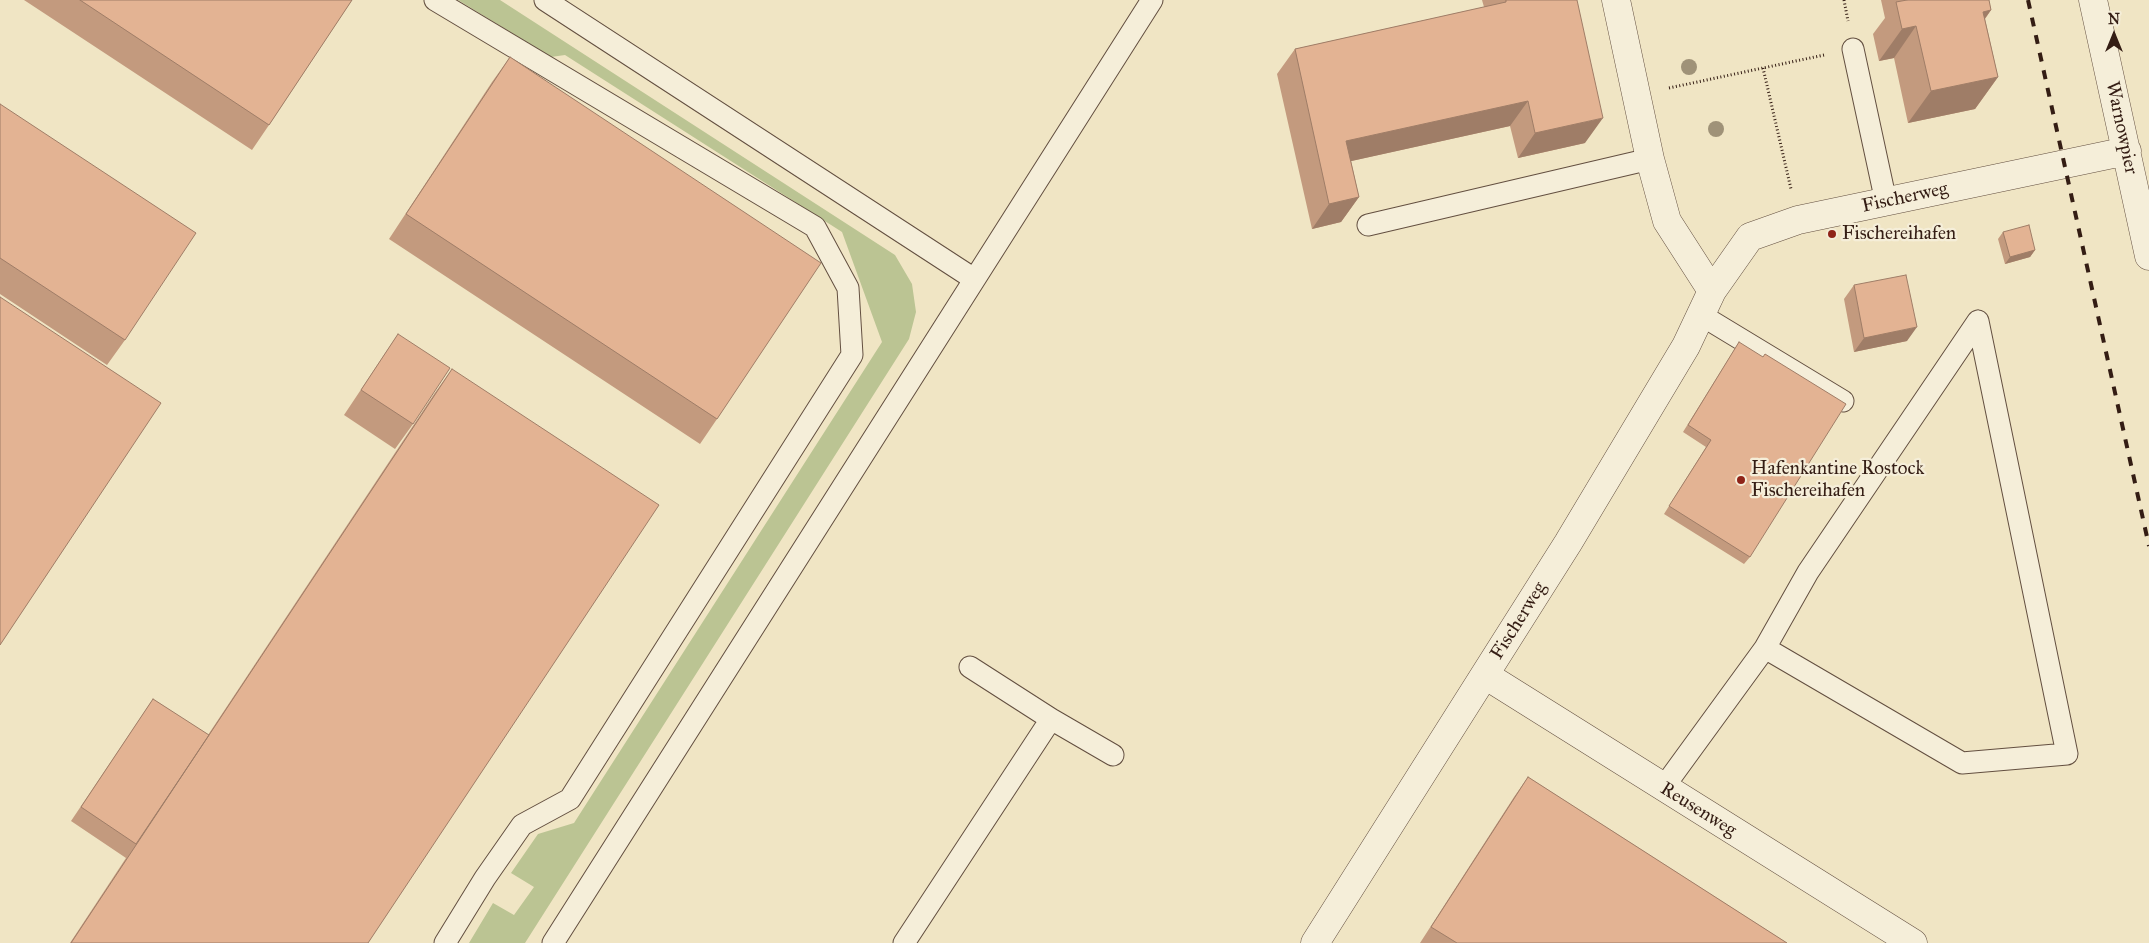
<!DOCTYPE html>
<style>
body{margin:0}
#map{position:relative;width:2149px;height:943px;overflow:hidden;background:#f0e5c4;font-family:"IM FELL Great Primer",serif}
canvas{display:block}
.north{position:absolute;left:2089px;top:10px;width:50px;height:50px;-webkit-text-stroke:4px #f5eed9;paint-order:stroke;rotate:0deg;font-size:14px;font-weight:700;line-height:20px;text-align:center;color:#341d14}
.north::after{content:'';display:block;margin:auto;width:18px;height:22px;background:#341d14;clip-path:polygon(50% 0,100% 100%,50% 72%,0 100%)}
</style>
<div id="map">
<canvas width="2149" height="943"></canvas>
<div class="north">N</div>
</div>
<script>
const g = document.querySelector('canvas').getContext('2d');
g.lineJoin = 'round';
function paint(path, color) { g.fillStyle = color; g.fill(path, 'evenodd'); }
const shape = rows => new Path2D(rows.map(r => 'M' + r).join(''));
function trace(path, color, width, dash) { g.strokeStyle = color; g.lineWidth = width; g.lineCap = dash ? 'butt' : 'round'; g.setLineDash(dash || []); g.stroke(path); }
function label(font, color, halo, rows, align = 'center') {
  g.font = font + ' "IM FELL Great Primer",serif'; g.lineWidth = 4.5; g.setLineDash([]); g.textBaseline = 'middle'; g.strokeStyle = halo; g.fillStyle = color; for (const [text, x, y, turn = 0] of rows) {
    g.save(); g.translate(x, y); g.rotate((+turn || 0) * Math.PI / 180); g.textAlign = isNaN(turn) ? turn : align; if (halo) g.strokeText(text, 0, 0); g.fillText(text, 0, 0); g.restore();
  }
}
paint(shape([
 [458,0,500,0,895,255,912,284,916,312,909,339,525,943,469,943,493,903,514,915,534,887,511,873,538,834,574,823,882,342,842,232,565,55,551,57]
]), '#bbc493');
const lane = shape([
 [435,0,815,227,848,288,852,355,570,799,522,825,485,878,445,943],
 [545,0,974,279],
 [1853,49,1886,202],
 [1368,225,1650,159],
 [1701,315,1843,401],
 [1765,648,1808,572,1978,321],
 [1051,719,1113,755],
 [1663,788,1765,648,1962,763,2067,754,1978,321],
 [553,943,1152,0],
 [904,943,1051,719,970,667]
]);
const street = shape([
 [1616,0,1650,159,1667,221,1712,291],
 [2093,0,2149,256],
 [1485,675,1913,943],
 [1315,943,1568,543,1686,346,1712,291,1750,237,1798,220,2127,151]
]);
trace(lane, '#634f40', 23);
trace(street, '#634f40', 29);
trace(shape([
 [1844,0,1848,21],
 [1763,68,1791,189],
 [1669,88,1824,55]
]), '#341d14', 3, [1, 2.5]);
trace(lane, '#f5eed9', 21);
trace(street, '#f5eed9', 28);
trace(shape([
 [2028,0,2149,546]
]), '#341d14', 4, [9, 9]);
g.fillStyle = '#9f9278';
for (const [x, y] of [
 [1689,67],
 [1716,129]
]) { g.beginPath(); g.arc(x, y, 8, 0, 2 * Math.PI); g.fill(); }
paint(shape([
 [24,0,352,0,269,125,252,150],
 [1482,0,1577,0,1585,143,1518,158,1510,126,1351,161,1359,197,1341,222,1312,229,1277,74,1295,49,1484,7],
 [1881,0,1989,0,1991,10,1985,19,1998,77,1975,109,1908,123,1894,58,1879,61,1873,34,1885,18],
 [510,57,717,419,700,444,389,239,492,82],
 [0,104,125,340,107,365,0,294],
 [2003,232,2035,250,2030,257,2005,264,1998,239],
 [1854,285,1907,341,1854,352,1844,299],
 [398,334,413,424,395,449,344,415],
 [1739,342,1750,557,1744,564,1664,514,1706,447,1683,432],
 [452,369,368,943,70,943,126,858,71,821,153,699,208,735,434,394],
 [1528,777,1787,943,1420,943,1514,797]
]), '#c39a7e');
paint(shape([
 [1991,10,1968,42,1983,12],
 [1916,26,1894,58,1879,61,1902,29],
 [1998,77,1975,109,1908,123,1931,91],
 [1528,101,1510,126,1329,166,1346,141],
 [1603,118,1585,143,1518,158,1535,133],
 [1359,197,1341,222,1312,229,1329,204],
 [2035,250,2030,257,2005,264,2010,257],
 [1917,327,1907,341,1854,352,1864,338]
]), '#9f7d67');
const building = shape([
 [80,0,352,0,269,125,80,0],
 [1506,0,1577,0,1603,118,1535,133,1528,101,1346,141,1359,197,1329,204,1295,49,1506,2,1506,0],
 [1907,0,1989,0,1991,10,1983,12,1998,77,1931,91,1916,26,1902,29,1896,2,1907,0],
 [510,57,821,263,717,419,406,214,510,57],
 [0,104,196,233,125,340,0,258,0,104],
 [2029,225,2035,250,2010,257,2003,232,2029,225],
 [1906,275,1917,327,1864,338,1854,285,1906,275],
 [0,297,161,403,0,645,0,297],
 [398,334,450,368,413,424,361,390,398,334],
 [1739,342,1763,357,1765,354,1846,404,1750,557,1669,506,1711,440,1688,425,1739,342],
 [452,369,659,505,368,943,71,943,452,369],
 [153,699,209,735,136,844,81,807,153,699],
 [1528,777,1787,943,1457,943,1431,927,1528,777]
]);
paint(building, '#e3b393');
trace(building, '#9f7d67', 1);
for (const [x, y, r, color] of [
 [1832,234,5,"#8f2418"],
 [1741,480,5,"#8f2418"]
]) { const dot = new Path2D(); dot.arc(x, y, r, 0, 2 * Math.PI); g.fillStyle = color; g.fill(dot); trace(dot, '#f5eed9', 2); }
label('19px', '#341d14', '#f5eed9', [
 ["Warnowpier",2121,128,78],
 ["Fischerweg",1905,198,-12],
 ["Fischerweg",1519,621,-58],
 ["Reusenweg",1698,810,32]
]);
label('19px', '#341d14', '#f5eed9', [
 ["Fischereihafen",1842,234],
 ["Hafenkantine Rostock",1751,469],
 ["Fischereihafen",1751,491]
], 'left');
</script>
